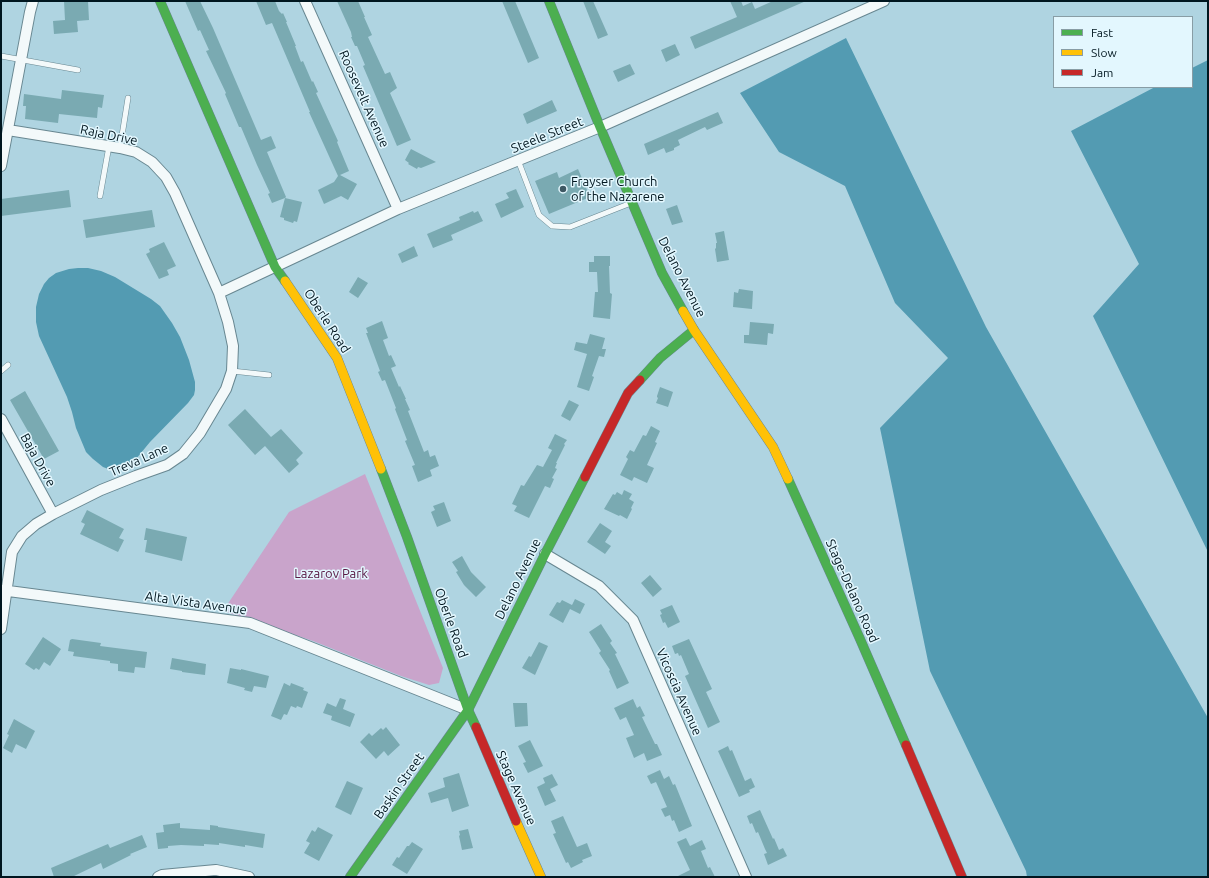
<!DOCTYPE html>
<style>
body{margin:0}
#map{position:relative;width:1209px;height:878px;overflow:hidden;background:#afd4e1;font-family:Ubuntu,sans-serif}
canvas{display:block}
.frame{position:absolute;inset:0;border:2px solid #00161f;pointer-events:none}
.legend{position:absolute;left:1053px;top:16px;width:140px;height:72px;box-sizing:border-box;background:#e3f7fe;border:1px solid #889da5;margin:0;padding:5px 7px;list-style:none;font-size:12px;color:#00161f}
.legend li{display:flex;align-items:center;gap:8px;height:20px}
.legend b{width:20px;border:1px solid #889da5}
</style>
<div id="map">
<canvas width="1209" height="878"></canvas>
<div class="frame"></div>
<ul class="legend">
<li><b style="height:5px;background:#4caf50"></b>Fast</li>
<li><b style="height:5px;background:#ffc107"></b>Slow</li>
<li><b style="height:5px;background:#c62828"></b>Jam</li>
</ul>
</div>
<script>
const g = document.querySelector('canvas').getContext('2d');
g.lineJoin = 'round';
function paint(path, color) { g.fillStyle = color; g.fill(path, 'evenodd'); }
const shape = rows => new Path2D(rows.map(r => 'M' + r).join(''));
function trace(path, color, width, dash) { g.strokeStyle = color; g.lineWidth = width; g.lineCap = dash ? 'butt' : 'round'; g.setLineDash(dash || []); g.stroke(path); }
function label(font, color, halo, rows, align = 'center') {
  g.font = font + ' Ubuntu,sans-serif'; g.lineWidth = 3; g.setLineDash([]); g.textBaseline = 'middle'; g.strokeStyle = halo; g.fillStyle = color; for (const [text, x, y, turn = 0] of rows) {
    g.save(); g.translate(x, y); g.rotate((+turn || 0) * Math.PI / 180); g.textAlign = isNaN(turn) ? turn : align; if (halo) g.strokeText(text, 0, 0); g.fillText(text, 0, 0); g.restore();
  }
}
paint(shape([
 [365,474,443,668,439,683,429,685,401,676,313,641,223,611,289,512]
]), '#c9a4cb');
paint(shape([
 [846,38,986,327,1208,718,1208,877,1027,877,1026,871,930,671,880,428,948,358,895,303,845,186,779,152,740,93],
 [1208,60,1208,552,1093,316,1139,264,1071,131,1155,87,1192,87,1192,68],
 [78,268,88,268,101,271,115,277,151,299,160,306,172,323,180,337,189,360,195,382,195,390,194,395,188,403,150,442,136,459,130,463,120,468,111,470,103,467,93,459,86,452,76,428,72,412,67,397,39,336,36,322,36,307,39,294,44,284,49,278,56,273,69,269]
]), '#539bb2');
paint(shape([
 [64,1,88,1,89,20,77,21,78,32,54,34,53,21,65,20],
 [185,1,200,1,213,28,261,140,271,136,276,148,267,152,286,197,285,198,302,202,297,222,294,221,293,223,284,220,284,218,280,217,285,198,272,203,268,194,270,193,257,165,241,127,239,127,225,94,226,93,206,51,209,50,200,30,198,31],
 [256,1,275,1,279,11,282,14,283,13,287,22,286,22,296,46,295,46,301,62,303,61,312,82,313,81,318,92,316,93,338,141,337,142,339,147,349,171,340,175,357,184,348,200,341,196,324,204,318,190,334,182,338,176,309,112,310,112,272,23,266,25],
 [337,1,358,1,365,17,364,17,372,35,368,37,385,74,390,72,397,88,390,93,411,140,397,146,363,66,365,65,357,46,355,46,351,37,352,37,351,32],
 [502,1,515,1,539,58,528,63],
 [583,1,593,1,608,35,598,39],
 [730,1,741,1,743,6,752,2,755,9,773,1,806,1,695,49,690,37,737,17],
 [675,44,680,55,666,62,661,50],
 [630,64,635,74,618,82,613,71],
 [62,90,104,95,102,108,98,107,97,118,59,114,58,123,25,119,26,106,23,106,24,94,61,99],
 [552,100,557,111,527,124,523,114],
 [718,112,723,123,707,130,705,127,678,140,680,145,674,148,674,150,666,153,664,148,648,155,644,144],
 [411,149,436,162,421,168,418,167,417,169,408,164,409,163,405,160],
 [578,169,590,197,549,214,535,181,557,172,559,178],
 [516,189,524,207,501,218,495,204,509,198,506,193],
 [69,190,71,207,1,216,1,199],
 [677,205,683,222,672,225,666,209],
 [152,210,155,227,86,238,83,220],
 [473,211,474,213,478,211,483,221,451,235,453,240,433,248,427,234,460,220,459,217],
 [724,231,729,260,717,262,715,249,716,248,716,243,717,243,715,233],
 [164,242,176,266,167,270,169,275,159,279,146,254,150,252,149,249],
 [414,246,418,256,402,263,398,254],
 [594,256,610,256,610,266,609,266,610,293,612,294,610,319,593,317,595,292,598,292,597,272,589,272,589,262,594,262],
 [358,277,368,283,358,298,349,292],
 [739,289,753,291,752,309,733,307,734,292,738,293],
 [382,321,388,338,383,340,389,356,391,355,396,366,391,368,399,387,400,386,406,399,405,399,410,410,408,411,424,452,428,450,430,457,435,455,439,466,430,470,432,476,418,482,412,466,415,465,405,441,407,440,395,409,396,408,385,380,382,381,378,372,380,371,366,333,368,333,366,328],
 [750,322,774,324,773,334,768,333,767,345,744,343,744,335,749,335],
 [590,334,605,338,602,349,606,349,604,357,599,356,592,376,594,377,589,391,577,387,587,354,574,350,576,342,587,344],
 [660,387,673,392,668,407,656,403,658,398,657,397,657,396],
 [25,391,59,451,44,459,10,400],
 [569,400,579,405,570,421,561,416],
 [245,409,271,437,281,429,303,453,296,460,299,464,289,473,265,446,255,455,228,425],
 [651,426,660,431,655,442,657,443,647,465,654,468,647,483,634,477,632,481,620,475,628,459,626,457,630,450,634,452,643,435,646,436],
 [555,434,567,440,564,444,565,445,556,463,557,463,555,468,557,469,552,478,554,479,550,488,545,486,529,518,514,511,517,506,512,504,521,485,524,486,537,465,543,467,552,450,548,448],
 [624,490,632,494,629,499,634,502,631,508,632,509,627,519,620,515,619,516,604,509,613,494,615,495,617,492,622,495],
 [444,502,451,521,437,527,431,512,435,510,433,506],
 [87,510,124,529,119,538,124,540,118,552,80,534,85,524,81,522],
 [600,523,612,531,605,542,611,546,605,554,587,542],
 [146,528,187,537,182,561,145,552,147,540,144,540],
 [462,556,471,572,486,587,476,597,464,585,456,572,458,571,452,562],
 [650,575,662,589,653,597,641,583],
 [575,599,585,604,580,614,570,609,563,623,549,615,557,602,560,603,562,600,572,605],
 [672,605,680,622,668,628,665,622,663,623,660,615,662,614,660,610],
 [601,624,612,641,610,643,617,653,615,654,629,683,617,689,609,671,610,670,599,653,601,651,589,632],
 [43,637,61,649,50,666,44,662,39,670,36,668,34,670,25,664],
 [72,639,101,643,100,646,147,652,145,668,135,667,134,673,118,671,118,664,110,663,110,661,73,656,74,652,68,651,70,640],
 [689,639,712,689,706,692,720,722,708,728,685,676,689,674,681,655,679,656,678,653,675,654,672,646],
 [539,642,548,646,535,675,522,668,529,656,531,657],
 [172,658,206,664,205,675,182,672,182,671,170,669],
 [230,668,241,670,241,669,269,676,266,688,254,686,252,692,244,690,245,688,227,683],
 [284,683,290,686,291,683,304,688,303,690,308,692,302,708,297,706,296,708,291,706,287,715,284,714,281,720,271,716],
 [340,698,346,700,343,709,355,714,350,727,331,720,332,716,323,713,327,703,336,707],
 [633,699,637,708,640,706,645,716,642,717,655,744,657,744,662,755,647,761,644,753,634,758,626,738,634,735,626,717,620,720,614,708],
 [513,703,527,703,528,726,515,727],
 [14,719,35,731,26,749,16,744,12,753,3,748,9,735,7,734],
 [386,727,400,745,388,756,384,751,376,759,360,742,369,733,372,736,381,728,383,730],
 [530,740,543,766,528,773,523,763,526,762,518,746],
 [728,746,730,751,732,750,745,781,751,778,755,787,749,790,750,792,739,797,718,751],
 [660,770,664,779,669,776,673,785,675,784,692,826,679,832,674,820,672,821,670,815,665,817,661,809,667,807,656,782,651,784,647,776],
 [459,773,469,806,452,812,448,798,431,803,428,793,445,787,443,778],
 [552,774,558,785,550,789,556,801,545,806,537,787,545,783,543,778],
 [347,781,363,788,351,815,335,807],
 [760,810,773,839,774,838,779,850,783,848,787,856,768,865,764,854,767,853,765,849,758,832,756,833,752,823,750,824,747,816],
 [563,816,577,847,587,843,592,856,582,860,583,862,571,868,568,862,566,863,553,834,556,833,551,821],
 [180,823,180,828,210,830,210,825,218,826,218,827,265,834,263,848,245,845,245,847,219,843,219,845,204,844,204,846,181,845,168,846,168,848,158,849,156,833,164,832,163,825],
 [318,827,333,835,319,861,304,853,310,843,306,841,312,830,315,832],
 [468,829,473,848,462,850,459,836,460,835,459,831],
 [142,835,147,847,130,854,131,855,103,869,101,863,72,877,54,877,51,868,108,844,110,848],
 [686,838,690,846,702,840,706,849,701,851,708,868,710,867,715,877,676,877,690,870,677,842],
 [412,842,423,849,407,874,392,865,397,857,399,858,407,846,409,846]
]), '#7aaab2');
const lane = shape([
 [1,56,78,70],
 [120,148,128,98],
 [518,160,539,215,552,226,570,227,631,203],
 [100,196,109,146],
 [1,371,8,365],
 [232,371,269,375]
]);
const street = shape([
 [305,1,398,209],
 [1,166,30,12,33,1],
 [219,293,398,209,600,127,884,1],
 [1,419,53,514],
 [545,554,599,586,633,620,746,877],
 [1,590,250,623,468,710],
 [1,629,12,552,22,536,36,524,53,514,101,490,136,476,167,465,183,454,200,433,226,389,232,371,233,346,228,322,219,293,175,193,166,177,152,162,136,152,120,148,8,130],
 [158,877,162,875,216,870,249,877]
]);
const fast = shape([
 [160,1,275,267,285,281],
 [549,1,600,127,662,273,683,311],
 [640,380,660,358,694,330],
 [381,469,407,537,468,710,476,727],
 [788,479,860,639,906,745],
 [350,877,468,710,545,554,585,477]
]);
const slow = shape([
 [285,281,337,358,381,469],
 [683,311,694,330,773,447,788,479],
 [516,821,541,877]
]);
const jam = shape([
 [585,477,628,393,640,380],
 [476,727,516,821],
 [906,745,962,877]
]);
trace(lane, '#688791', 6);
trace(street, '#688791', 12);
trace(fast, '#688791', 10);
trace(slow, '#688791', 10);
trace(jam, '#688791', 10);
trace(lane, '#f3f9fa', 5);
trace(street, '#f3f9fa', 10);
trace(fast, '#4caf50', 9);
trace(slow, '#ffc107', 9);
trace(jam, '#c62828', 9);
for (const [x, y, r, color] of [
 [563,189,4,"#3d5863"]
]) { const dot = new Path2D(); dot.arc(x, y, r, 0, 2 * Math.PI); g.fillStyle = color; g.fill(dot); trace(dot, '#e3f7fe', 1.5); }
label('13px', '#00161f', '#e3f7fe', [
 ["Roosevelt Avenue",364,99,66],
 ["Raja Drive",109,135,12],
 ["Steele Street",547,135,-22],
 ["Delano Avenue",682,277,63],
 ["Oberle Road",327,321,57],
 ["Baja Drive",38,460,61],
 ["Treva Lane",139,460,-24],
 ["Delano Avenue",518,579,-64],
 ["Stage-Delano Road",852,591,66],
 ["Alta Vista Avenue",196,603,8],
 ["Oberle Road",451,623,70],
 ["Vicoscia Avenue",679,692,66],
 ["Baskin Street",399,786,-55],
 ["Stage Avenue",516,788,66]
]);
label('13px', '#00161f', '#e3f7fe', [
 ["Frayser Church",571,182],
 ["of the Nazarene",571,197]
], 'left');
label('13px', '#581743', '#e3f7fe', [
 ["Lazarov Park",331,574]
]);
</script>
